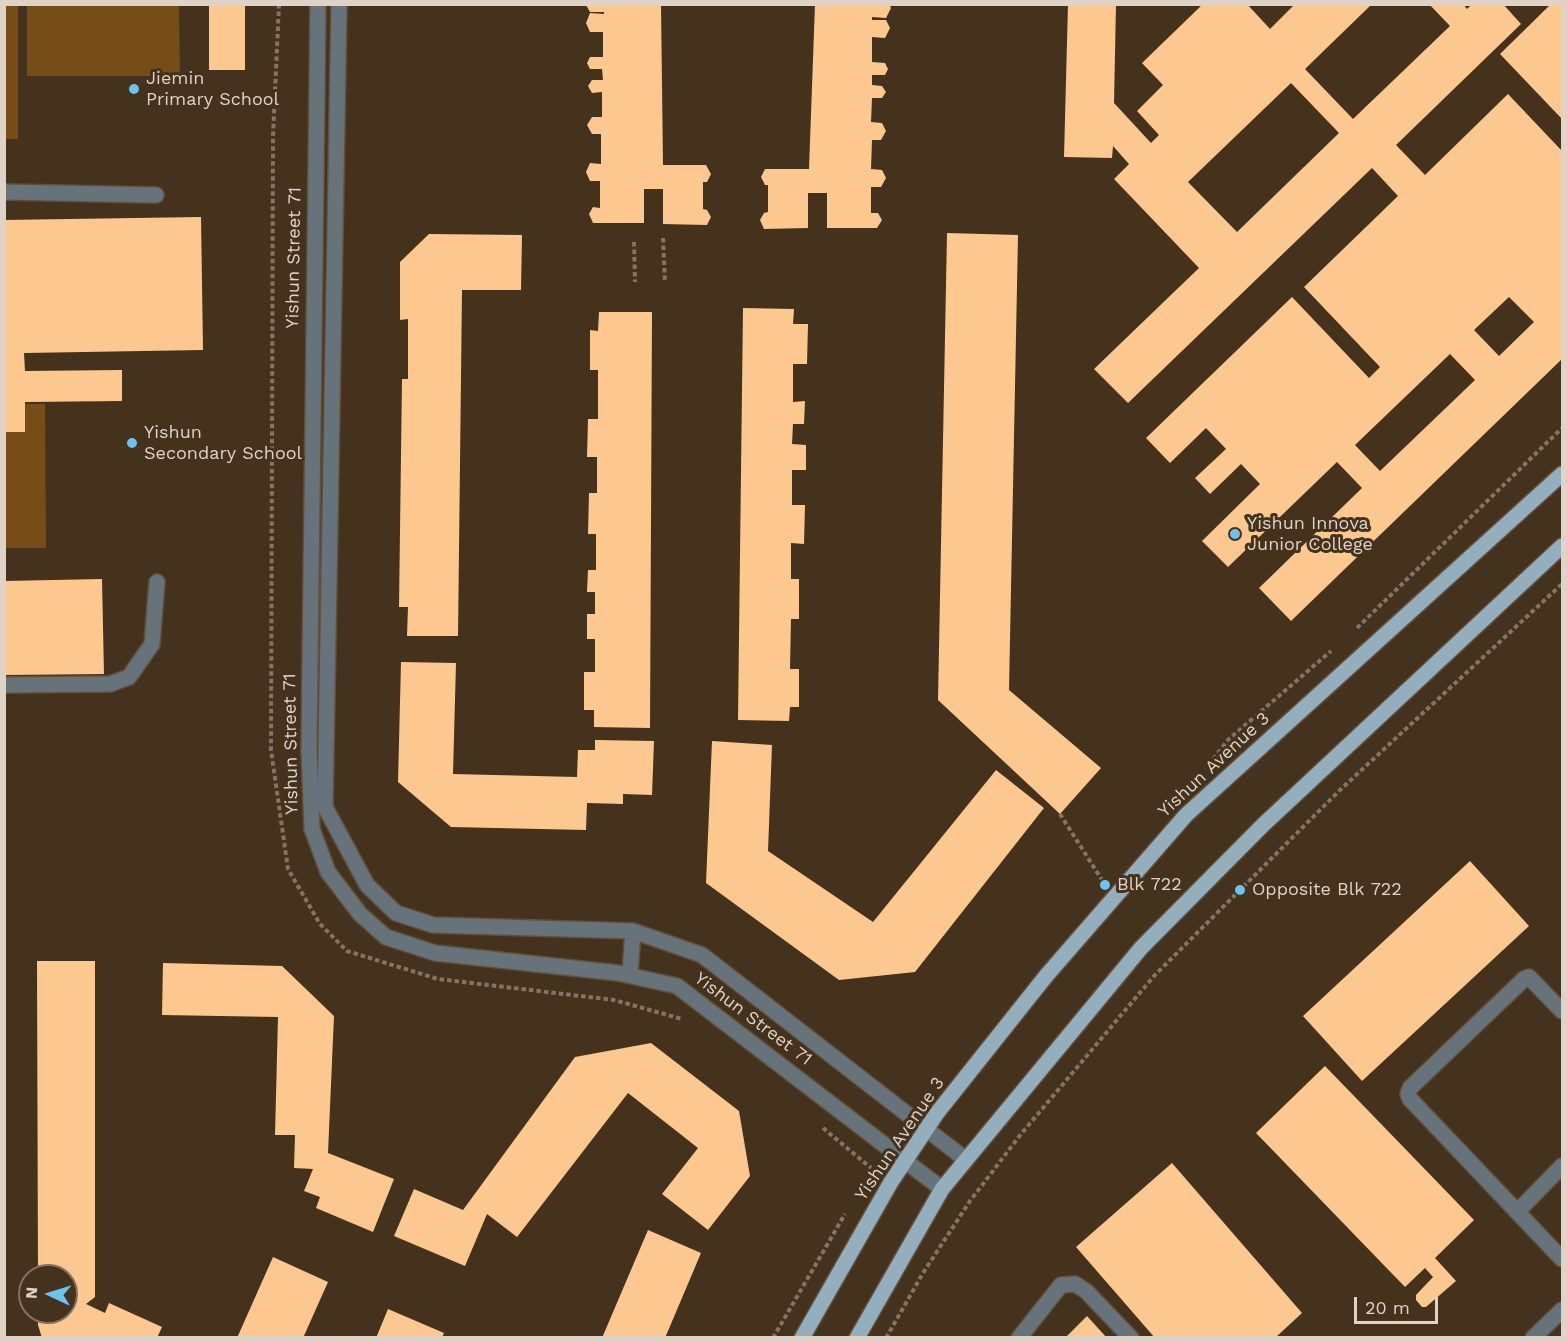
<!DOCTYPE html>
<style>
body{margin:0}
#map{position:relative;width:1567px;height:1342px;overflow:hidden;background:#45321d;font-family:"Work Sans",sans-serif}
canvas{display:block}
.frame{position:absolute;inset:0;border:6px solid #dfd3c7;pointer-events:none}
.north{position:absolute;left:18px;top:1264px;width:60px;height:60px;box-sizing:border-box;background:#45321d;border:2px solid #837261;border-radius:50%;rotate:274deg;font-size:16px;font-weight:700;line-height:24px;text-align:center;color:#dfd3c7}
.north::after{content:'';display:block;margin:auto;width:21px;height:27px;background:#6ac3f1;clip-path:polygon(50% 0,100% 100%,50% 72%,0 100%)}
.scale{position:absolute;left:1354px;top:1297px;width:84px;height:27px;box-sizing:border-box;border:3px solid #dfd3c7;border-top:0;padding-left:8px;font-size:18px;line-height:21px;white-space:nowrap;color:#dfd3c7;-webkit-text-stroke:4px #45321d;paint-order:stroke}
</style>
<div id="map">
<canvas width="1567" height="1342"></canvas>
<div class="frame"></div>
<div class="north">N</div>
<div class="scale">20 m</div>
</div>
<script>
const g = document.querySelector('canvas').getContext('2d');
g.lineJoin = 'round';
function paint(path, color) { g.fillStyle = color; g.fill(path, 'evenodd'); }
const shape = rows => new Path2D(rows.map(r => 'M' + r).join(''));
function trace(path, color, width, dash) { g.strokeStyle = color; g.lineWidth = width; g.lineCap = dash ? 'butt' : 'round'; g.setLineDash(dash || []); g.stroke(path); }
function label(font, color, halo, rows, align = 'center') {
  g.font = font + ' "Work Sans",sans-serif'; g.lineWidth = 6; g.setLineDash([]); g.textBaseline = 'middle'; g.strokeStyle = halo; g.fillStyle = color; for (const [text, x, y, turn = 0] of rows) {
    g.save(); g.translate(x, y); g.rotate((+turn || 0) * Math.PI / 180); g.textAlign = isNaN(turn) ? turn : align; if (halo) g.strokeText(text, 0, 0); g.fillText(text, 0, 0); g.restore();
  }
}
paint(shape([
 [5,4,18,5,18,139,5,139],
 [27,5,179,5,180,76,27,76],
 [4,404,45,404,46,548,5,548]
]), '#764d17');
paint(shape([
 [209,4,245,4,245,70,209,70],
 [815,4,889,4,891,8,886,18,872,17,872,20,886,20,890,28,885,38,872,37,872,62,885,63,888,69,885,75,872,75,872,85,882,86,886,92,882,98,872,98,871,122,882,123,886,131,881,140,872,140,871,169,882,170,886,178,881,187,871,187,871,213,878,213,882,220,877,228,827,228,827,193,808,193,808,228,764,229,760,220,764,213,768,212,768,185,765,185,761,177,765,169,809,169],
 [1068,4,1116,4,1114,103,1151,143,1159,135,1137,111,1163,85,1142,63,1203,4,1247,4,1270,29,1295,4,1372,4,1305,69,1353,119,1450,26,1429,4,1463,4,1467,9,1472,4,1503,4,1521,24,1396,145,1425,175,1508,94,1562,151,1562,359,1291,621,1259,588,1362,488,1337,462,1228,567,1202,541,1260,484,1241,464,1210,494,1195,478,1226,449,1206,428,1170,463,1146,438,1292,297,1369,378,1380,367,1304,287,1398,196,1372,168,1128,403,1094,369,1199,268,1114,179,1129,164,1113,146,1112,158,1064,157],
 [1291,83,1339,133,1237,232,1188,182],
 [1509,297,1534,322,1499,356,1474,330],
 [1450,354,1475,380,1380,471,1355,445],
 [1551,4,1562,4,1562,119,1500,54],
 [586,5,661,5,663,165,706,165,711,174,707,182,703,182,703,209,707,210,711,217,707,225,663,224,663,189,644,189,644,223,593,223,589,214,593,207,600,208,600,181,590,181,586,172,590,163,601,164,601,134,592,134,587,125,592,117,602,117,602,92,592,93,588,86,592,80,603,80,602,69,590,69,587,63,590,57,603,57,603,32,590,32,586,23,590,13,604,14,604,12,590,12],
 [201,217,203,350,24,353,25,371,122,370,122,401,25,402,25,432,4,432,4,220],
 [947,233,1018,235,1009,690,1101,768,1060,814,938,700],
 [429,234,522,235,521,290,462,290,458,636,407,636,408,607,399,607,402,379,408,379,408,319,400,320,400,262],
 [743,308,794,309,793,324,808,324,807,364,793,364,793,402,805,401,804,424,793,424,792,444,806,445,806,470,792,470,792,505,805,505,804,544,791,543,791,579,799,579,799,619,791,619,790,669,799,669,799,707,790,707,789,721,738,720],
 [599,312,652,312,650,728,594,727,594,710,584,710,584,672,595,672,595,639,587,639,587,614,595,614,595,592,587,592,588,570,596,570,596,534,588,534,589,493,597,493,597,457,587,457,588,419,598,419,598,370,590,370,590,330,598,331],
 [102,579,104,674,4,675,4,581],
 [401,662,456,663,453,774,577,777,578,750,595,750,595,740,654,741,652,795,623,794,623,804,587,803,586,830,451,827,398,782],
 [712,741,772,745,768,851,873,922,996,770,1044,808,915,972,839,980,706,883],
 [1470,861,1529,926,1362,1081,1303,1016],
 [37,961,95,961,95,1297,86,1304,105,1313,109,1303,162,1327,157,1338,42,1338,38,1325,38,1312,66,1312,66,1276,38,1276],
 [163,963,282,966,334,1016,328,1153,394,1179,373,1232,316,1208,320,1197,304,1191,313,1169,294,1168,295,1135,275,1135,278,1017,162,1015],
 [651,1043,739,1111,750,1176,708,1230,662,1194,698,1148,628,1093,517,1237,487,1214,465,1266,394,1236,414,1189,463,1210,575,1057],
 [1325,1066,1474,1220,1435,1258,1456,1281,1426,1307,1422,1307,1416,1300,1416,1295,1433,1277,1425,1268,1405,1287,1256,1133],
 [1172,1163,1302,1313,1275,1338,1155,1338,1076,1247],
 [648,1230,701,1253,665,1338,602,1338],
 [273,1257,328,1282,303,1338,237,1338],
 [388,1309,444,1333,442,1338,376,1338],
 [1087,1316,1107,1338,1065,1338]
]), '#fdc88f');
const minor = shape([
 [318,4,309,750,312,829,328,872,360,914,386,937,435,953,618,973,677,986,942,1189],
 [339,4,325,807,367,885,396,913,433,925,633,931,702,955,965,1159],
 [4,192,156,195],
 [4,685,110,684,129,677,152,644,157,582],
 [630,974,633,931],
 [1562,1011,1529,977,1524,979,1410,1088,1408,1094,1410,1099,1562,1259],
 [1518,1211,1562,1166],
 [1019,1338,1061,1285,1075,1284,1086,1291,1131,1338],
 [1533,1338,1562,1310]
]);
const major = shape([
 [802,1338,891,1182,937,1113,1046,976,1186,815,1562,474],
 [857,1338,942,1189,1141,948,1263,825,1562,546]
]);
trace(minor, '#614f3c', 18);
trace(major, '#614f3c', 18);
trace(shape([
 [279,4,273,136,271,750,288,869,320,924,347,951,438,979,614,1000,682,1019],
 [663,238,665,283],
 [634,242,635,282],
 [1357,628,1562,428],
 [1213,759,1229,739,1331,651],
 [1060,814,1102,880],
 [823,1128,871,1168],
 [773,1338,845,1214],
 [886,1338,923,1273,970,1201,1021,1134,1154,976,1340,790,1562,584]
]), '#847462', 4, [4.5, 3]);
trace(minor, '#66737a', 15);
trace(major, '#93aebd', 15);
for (const [x, y, r, color] of [
 [134,89,6,"#6ac3f1"],
 [132,443,6,"#6ac3f1"],
 [1235,534,6,"#6ac3f1"],
 [1105,885,6,"#6ac3f1"],
 [1240,890,6,"#6ac3f1"]
]) { const dot = new Path2D(); dot.arc(x, y, r, 0, 2 * Math.PI); g.fillStyle = color; g.fill(dot); trace(dot, '#45321d', 2); }
label('18px', '#dfd3c7', '#45321d', [
 ["Jiemin",146,79],
 ["Primary School",146,100],
 ["Yishun",144,433],
 ["Secondary School",144,454],
 ["Yishun Innova",1247,524],
 ["Junior College",1247,545],
 ["Blk 722",1117,885],
 ["Opposite Blk 722",1252,890]
], 'left');
label('18px', '#dfd3c7', '#45321d', [
 ["Yishun Street 71",294,258,-89],
 ["Yishun Street 71",291,744,-91],
 ["Yishun Avenue 3",1214,765,-43],
 ["Yishun Street 71",753,1019,37],
 ["Yishun Avenue 3",900,1139,-56]
]);
</script>
